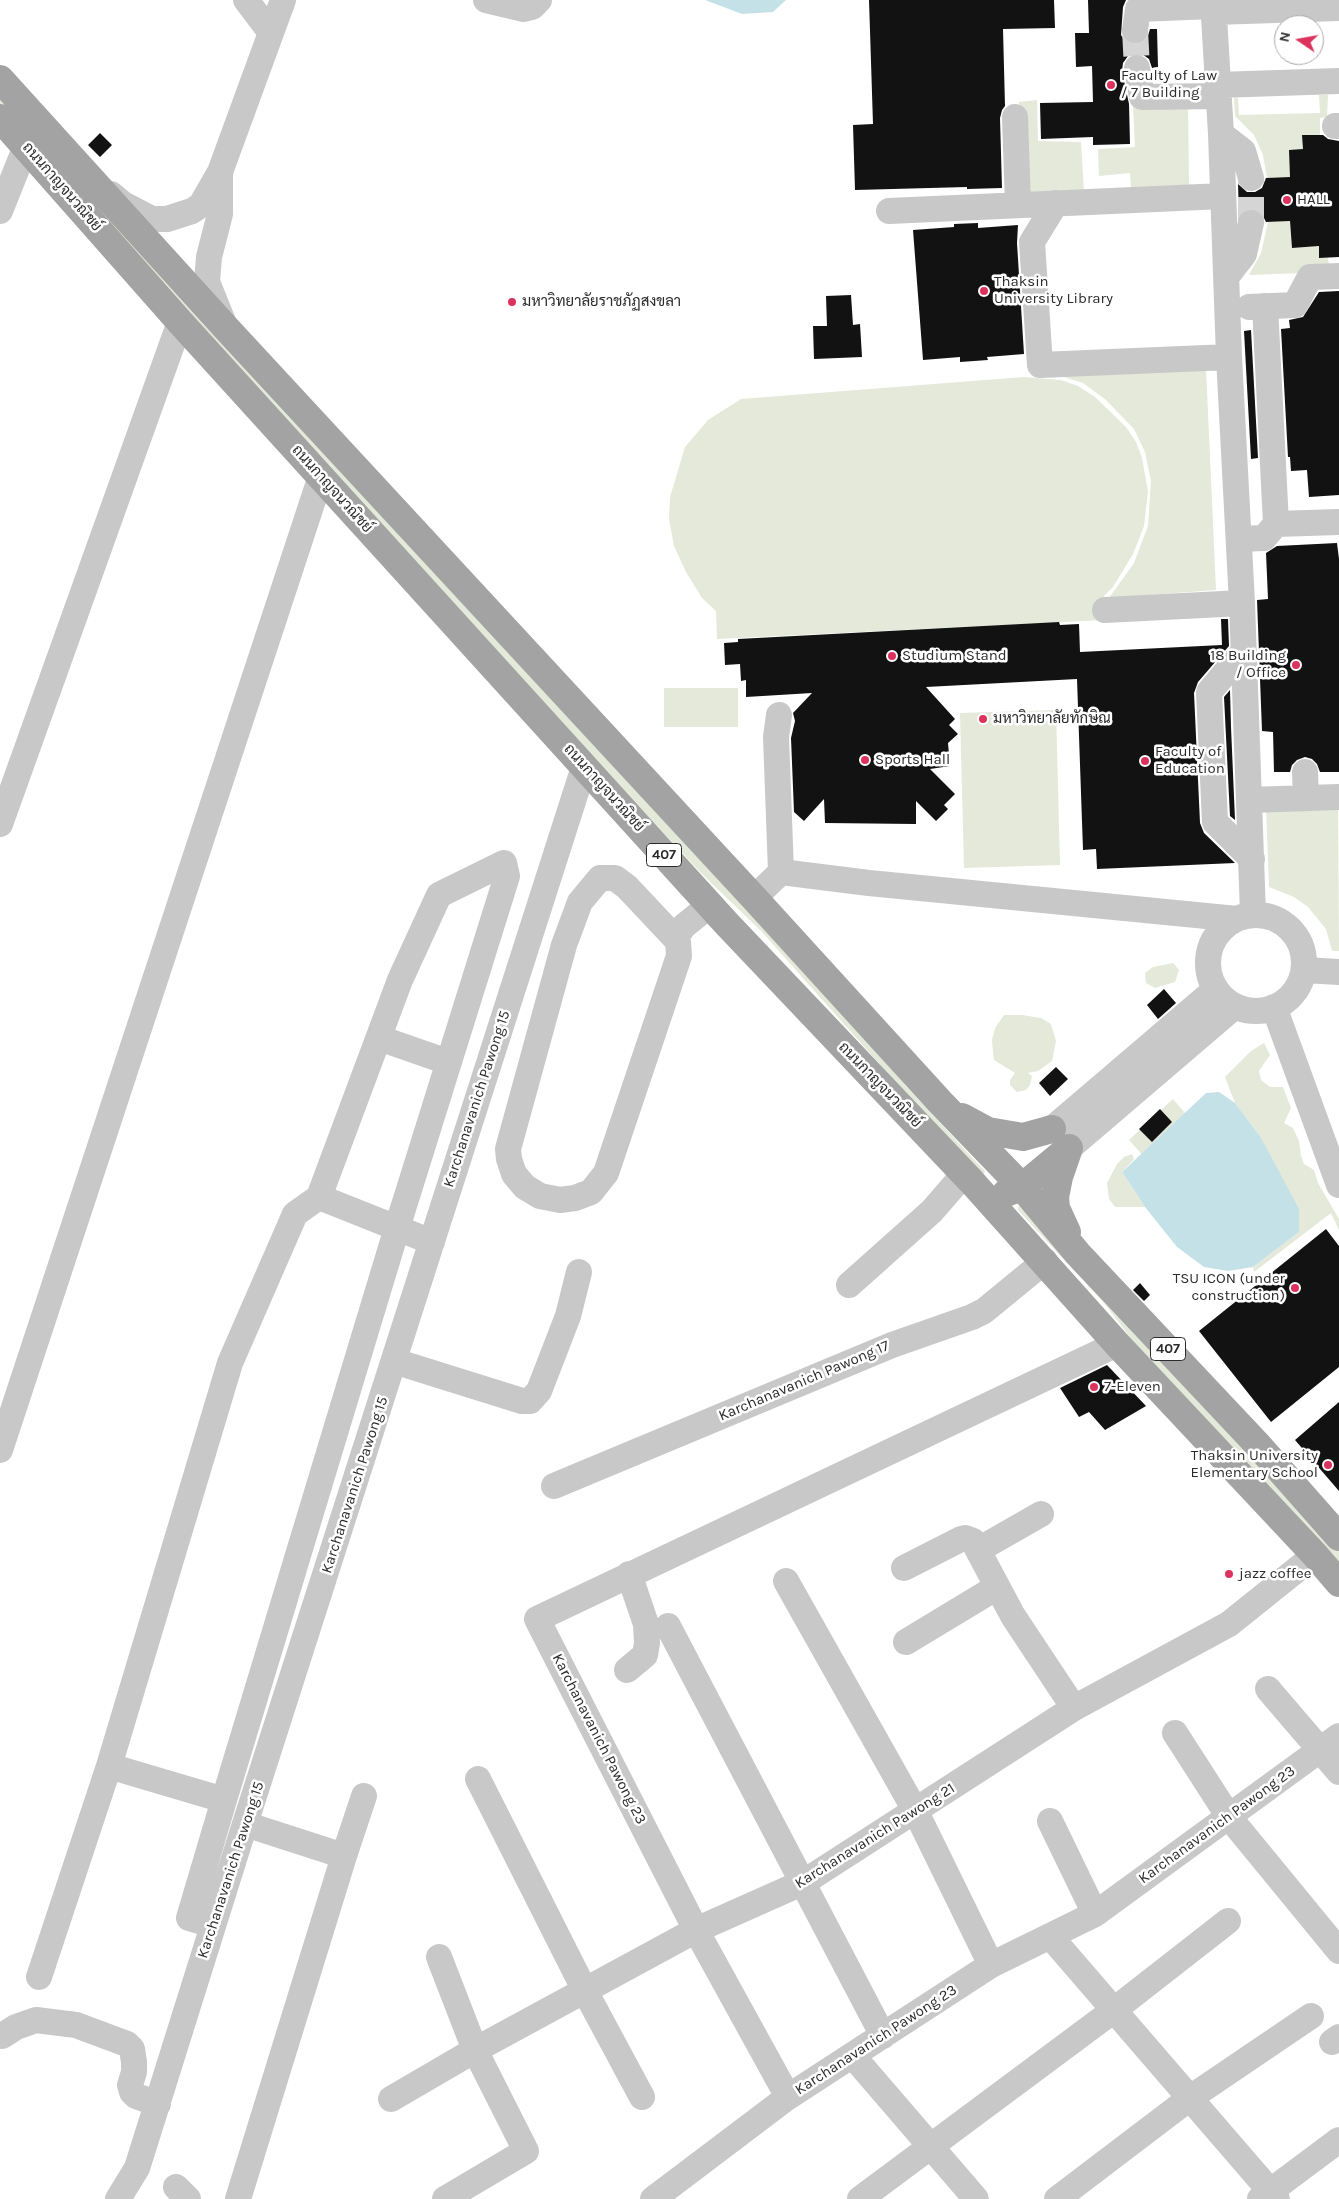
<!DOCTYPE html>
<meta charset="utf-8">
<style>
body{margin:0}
#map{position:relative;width:1339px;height:2199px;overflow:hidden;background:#fff;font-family:Karla,sans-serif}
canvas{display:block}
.north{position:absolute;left:1274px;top:15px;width:50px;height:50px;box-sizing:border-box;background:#fff;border:1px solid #aaa;border-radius:50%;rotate:282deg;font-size:14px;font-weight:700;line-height:20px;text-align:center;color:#2b2b2b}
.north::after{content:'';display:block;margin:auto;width:18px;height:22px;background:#dc335e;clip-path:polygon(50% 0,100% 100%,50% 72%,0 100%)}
</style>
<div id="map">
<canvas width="1339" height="2199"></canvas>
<div class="north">N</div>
</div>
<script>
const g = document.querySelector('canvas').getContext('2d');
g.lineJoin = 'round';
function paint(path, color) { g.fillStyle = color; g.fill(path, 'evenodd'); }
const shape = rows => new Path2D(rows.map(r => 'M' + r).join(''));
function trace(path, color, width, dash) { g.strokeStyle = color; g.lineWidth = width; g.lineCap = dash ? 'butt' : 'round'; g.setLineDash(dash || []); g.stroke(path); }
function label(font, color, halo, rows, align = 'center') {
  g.font = font + ' Karla,Sarabun,sans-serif'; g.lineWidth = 5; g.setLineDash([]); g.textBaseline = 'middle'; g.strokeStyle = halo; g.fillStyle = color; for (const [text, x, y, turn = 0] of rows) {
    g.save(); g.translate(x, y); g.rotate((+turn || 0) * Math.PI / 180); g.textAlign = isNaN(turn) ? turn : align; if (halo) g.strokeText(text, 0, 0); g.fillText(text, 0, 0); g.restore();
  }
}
paint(shape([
 [0,94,380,514,873,1044,904,1084,982,1168,985,1171,983,1175,932,1123,762,932,700,872,522,681,0,108],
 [1319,95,1328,95,1327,117,1320,118,1320,135,1303,135,1303,149,1290,177,1267,178,1263,155,1254,135,1235,116,1234,98,1238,98,1239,115,1320,113],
 [1037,100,1038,141,1081,142,1084,192,1023,194,1019,102],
 [1133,104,1188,105,1189,186,1131,188,1130,173,1099,176,1098,149,1135,147],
 [1290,221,1292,248,1319,246,1319,258,1328,258,1329,266,1303,273,1249,275,1261,253,1268,222],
 [1206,368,1216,590,1109,598,1134,563,1148,526,1151,481,1145,452,1134,429,1106,400,1083,383,1054,374],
 [1024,377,1061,380,1078,386,1095,397,1126,427,1136,442,1142,458,1148,491,1144,526,1133,554,1113,587,1104,596,1105,620,717,639,716,611,702,598,686,572,674,546,669,519,670,497,685,447,708,420,741,399],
 [664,688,738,688,738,727,664,727],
 [1056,710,1060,865,964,868,960,713],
 [1266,805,1338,805,1339,951,1332,951,1326,929,1308,907,1294,897,1269,887],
 [1173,963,1179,970,1175,982,1155,988,1146,983,1145,973,1153,967],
 [1004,1015,1022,1015,1041,1018,1051,1024,1056,1041,1052,1061,1038,1071,1028,1073,1032,1076,1030,1085,1026,1090,1017,1092,1010,1085,1010,1080,1015,1073,994,1060,993,1052,992,1040,995,1028],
 [1264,1043,1270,1055,1259,1071,1261,1080,1270,1087,1283,1087,1291,1108,1284,1123,1293,1128,1299,1141,1301,1156,1304,1164,1314,1170,1318,1183,1339,1219,1339,1230,1331,1213,1254,1272,1253,1267,1299,1232,1260,1136,1235,1103,1225,1077,1251,1051],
 [1173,1099,1196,1126,1154,1168,1129,1140],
 [1132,1154,1134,1159,1122,1172,1145,1207,1115,1207,1109,1199,1107,1183,1117,1164,1124,1157],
 [1020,1206,1339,1551,1339,1567,1141,1352,1105,1304,1018,1210,1018,1207]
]), '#e4e9d9');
paint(shape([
 [705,0,786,0,773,12,742,14],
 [1219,1092,1235,1103,1260,1136,1299,1209,1299,1232,1253,1267,1228,1271,1204,1267,1177,1247,1145,1207,1122,1172,1206,1093]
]), '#c5e1e8');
paint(shape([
 [869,0,1054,0,1055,28,1003,29,1005,106,1002,110,1000,118,1002,188,967,189,967,187,855,190,853,125,873,124],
 [1088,0,1126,0,1123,7,1121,35,1125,41,1132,45,1141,44,1147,39,1150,29,1157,29,1158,67,1152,68,1149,59,1142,54,1134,53,1128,56,1123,63,1122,71,1129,104,1130,144,1093,145,1093,137,1041,139,1040,103,1093,102,1092,66,1076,67,1075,33,1089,33],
 [100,133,112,145,100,157,88,145],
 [1302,135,1323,135,1328,139,1339,141,1339,257,1319,258,1319,246,1292,248,1290,221,1266,222,1261,212,1254,208,1246,209,1239,215,1238,184,1247,192,1255,192,1262,188,1266,178,1290,177,1289,150,1303,149],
 [978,223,978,228,1018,225,1017,243,1024,354,987,357,988,360,960,362,960,357,923,360,913,230,954,227,954,224],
 [1339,291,1339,495,1309,497,1307,470,1291,471,1290,457,1288,457,1281,329,1290,328,1289,320,1303,317,1319,292],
 [851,295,853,325,860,324,862,357,814,359,813,326,827,326,826,296],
 [1251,330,1258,458,1251,459,1244,331],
 [1337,543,1339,559,1339,772,1320,772,1317,764,1312,759,1305,757,1297,760,1292,765,1290,772,1274,772,1273,732,1262,731,1257,600,1268,599,1266,553,1277,546],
 [1221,619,1228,619,1229,646,1198,682,1194,693,1200,823,1204,833,1235,863,1097,869,1096,849,1083,850,1077,679,926,687,955,719,949,725,958,734,948,743,950,766,930,769,955,794,944,805,948,809,936,821,916,801,916,824,825,823,824,799,804,821,794,812,791,738,795,721,793,713,812,693,746,697,746,680,741,681,740,664,725,665,724,643,738,642,738,639,1059,622,1060,625,1079,624,1080,652,1222,645],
 [1230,690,1231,727,1235,820,1230,816,1224,697],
 [1164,989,1176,1003,1158,1019,1147,1005],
 [1056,1067,1068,1079,1050,1096,1039,1083],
 [1160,1109,1172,1122,1152,1142,1139,1129],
 [1326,1229,1339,1246,1339,1367,1271,1422,1199,1331],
 [1140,1283,1150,1295,1144,1301,1133,1290],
 [1107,1365,1146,1406,1105,1430,1089,1412,1079,1417,1060,1388],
 [1339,1402,1339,1491,1295,1440]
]), '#121212');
trace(shape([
 [1135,30,1137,68],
 [1251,223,1251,178]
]), '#d5d5d5', 26, [26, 13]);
trace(shape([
 [246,0,271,33],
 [486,0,524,9,532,7,539,0],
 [1213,0,1221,134,1229,357,1242,603,1253,914],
 [1213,12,1339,8],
 [1135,30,1138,9,1213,6],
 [1137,68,1142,97,1219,96],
 [1218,85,1339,81],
 [1015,117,1018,205],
 [1335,126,1339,126],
 [1221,134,1243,151,1251,178],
 [220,173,220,214,209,257,207,282,224,324],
 [111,194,123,204,152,219,167,219,192,211,201,205,220,172,283,0],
 [1056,203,1032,242,1040,365,1229,357],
 [0,211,26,146],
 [889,211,1223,196],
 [1227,276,1244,254,1251,223],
 [1265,306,1276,524],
 [1249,307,1295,305,1310,277,1339,276],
 [1239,539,1264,538,1276,524,1339,522],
 [1105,610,1242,603],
 [1244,651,1209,692,1215,822,1252,859],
 [779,715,776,737,781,872],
 [1305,772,1306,798],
 [1250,800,1339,797],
 [0,824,180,322],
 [754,898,781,872,869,883,1237,919],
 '1208 963a48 48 0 1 1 96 0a48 48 0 1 1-96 0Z',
 [675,938,627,887,615,878,600,878,580,902,564,945,508,1149,509,1159,514,1174,525,1187,540,1196,560,1200,575,1198,591,1192,606,1173,679,956,678,942,675,938,684,926,710,905],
 [1304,970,1339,972],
 [1274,1007,1339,1185],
 [379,1038,448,1062],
 [1052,1129,1216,989],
 [1069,1148,1235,1006],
 [319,1197,432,1242],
 [849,1285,932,1211,964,1174],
 [1117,1344,537,1619,696,1930,788,2097,991,1965,1095,1914,1339,1736],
 [394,1361,522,1401,530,1401,539,1391,568,1316,579,1272],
 [0,1450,321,476],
 [554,1486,892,1345,972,1317,984,1311,1045,1261],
 [978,1550,1041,1514],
 [904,1568,961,1539,965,1538,973,1541,1013,1616,1074,1708],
 [786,1581,916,1812,991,1965],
 [668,1626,883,2036],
 [906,1642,997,1587],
 [627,1670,645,1655,647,1643,646,1624,629,1574],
 [1268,1689,1339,1772],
 [1175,1733,1229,1817,1339,1951],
 [109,1766,224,1800,189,1918,213,1925],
 [478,1779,585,1991,642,2097],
 [1050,1821,1095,1914],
 [344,1856,364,1796],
 [1050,1936,1277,2199],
 [439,1957,475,2050,696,1930,804,1882,1074,1708,1229,1624,1315,1555],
 [39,1977,109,1766,230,1363,295,1214,319,1197,400,980,439,895,504,863,507,876,397,1228,224,1800],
 [2,2036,16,2027,36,2020,76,2025,127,2044,132,2049,134,2062,134,2072,130,2085,132,2092,136,2096,158,2104],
 [1332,2042,1339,2037],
 [852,2055,976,2199],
 [391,2099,475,2050,526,2151,445,2199],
 [176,2187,188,2199],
 [118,2199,137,2168,245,1824,584,767],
 [238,2199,344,1856,245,1824],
 [653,2199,788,2097],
 [860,2199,1114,2010,1228,1921],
 [1057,2199,1190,2098,1311,2016],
 [1260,2199,1339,2140]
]), '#c8c8c8', 26);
trace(shape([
 [0,79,226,328,754,898,940,1102,1022,1187,1078,1254,1257,1444,1339,1537],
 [0,118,180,322,727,924,972,1182,1117,1344,1315,1555,1339,1583],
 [962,1117,988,1131,1023,1137,1052,1129],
 [1006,1193,1022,1187,1069,1148],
 [1067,1232,1056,1208,1055,1197,1059,1177,1069,1148]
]), '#a3a3a3', 28);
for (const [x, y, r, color] of [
 [1111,85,5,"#dc335e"],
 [1287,200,5,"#dc335e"],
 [984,291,5,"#dc335e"],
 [512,302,5,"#dc335e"],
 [892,656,5,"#dc335e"],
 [1296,665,5,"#dc335e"],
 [983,719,5,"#dc335e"],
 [865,760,5,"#dc335e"],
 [1145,761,5,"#dc335e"],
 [1295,1288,5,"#dc335e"],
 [1094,1387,5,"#dc335e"],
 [1328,1465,5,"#dc335e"],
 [1229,1574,5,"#dc335e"]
]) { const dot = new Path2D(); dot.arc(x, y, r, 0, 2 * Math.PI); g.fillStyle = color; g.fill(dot); trace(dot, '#fff', 2); }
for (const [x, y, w] of [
 [664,855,35],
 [1168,1349,35]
]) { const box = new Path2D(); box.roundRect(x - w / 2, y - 11.5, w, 23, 4); g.fillStyle = '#fff'; g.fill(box); trace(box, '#2b2b2b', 1); }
label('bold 14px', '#2b2b2b', null, [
 ["407",664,855],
 ["407",1168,1349]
]);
label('15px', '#2b2b2b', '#fff', [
 ["Faculty of Law",1121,76],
 ["/ 7 Building",1121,93],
 ["HALL",1297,200],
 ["Thaksin",994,282],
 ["University Library",994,299],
 ["มหาวิทยาลัยราชภัฏสงขลา",522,302],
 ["Studium Stand",902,656],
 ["18 Building",1286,656,"right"],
 ["/ Office",1286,673,"right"],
 ["มหาวิทยาลัยทักษิณ",993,719],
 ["Faculty of",1155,752],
 ["Education",1155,769],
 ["Sports Hall",875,760],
 ["TSU ICON (under",1285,1279,"right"],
 ["construction)",1285,1296,"right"],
 ["7-Eleven",1104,1387],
 ["Thaksin University",1318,1456,"right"],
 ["Elementary School",1318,1473,"right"],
 ["jazz coffee",1239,1574]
], 'left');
label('15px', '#2b2b2b', '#fff', [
 ["ถนนกาญจนวณิชย์",62,187,49],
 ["ถนนกาญจนวณิชย์",332,489,48],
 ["ถนนกาญจนวณิชย์",604,788,48],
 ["ถนนกาญจนวณิชย์",880,1085,46],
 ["Karchanavanich Pawong 15",477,1099,-72],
 ["Karchanavanich Pawong 17",804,1381,-23],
 ["Karchanavanich Pawong 15",355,1485,-72],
 ["Karchanavanich Pawong 23",599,1739,63],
 ["Karchanavanich Pawong 23",1217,1825,-36],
 ["Karchanavanich Pawong 21",875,1836,-32],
 ["Karchanavanich Pawong 15",231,1870,-72],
 ["Karchanavanich Pawong 23",876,2040,-33]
]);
</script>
